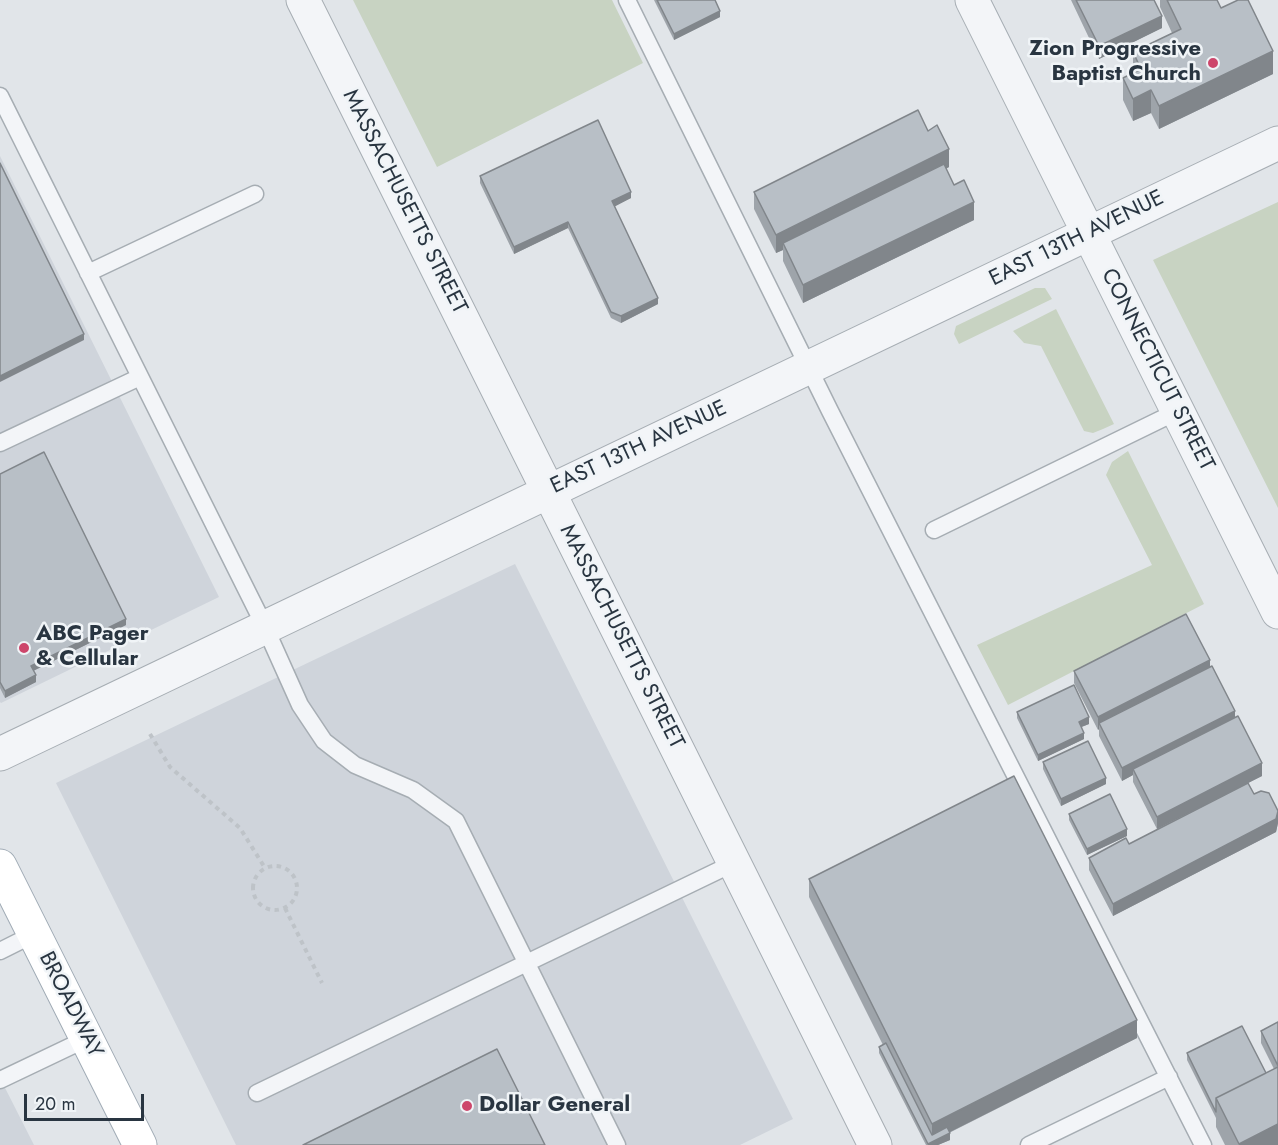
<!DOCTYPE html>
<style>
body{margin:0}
#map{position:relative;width:1278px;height:1145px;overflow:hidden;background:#e1e5e9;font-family:Jost,sans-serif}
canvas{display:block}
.scale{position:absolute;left:24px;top:1094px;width:120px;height:27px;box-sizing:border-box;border:3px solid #293541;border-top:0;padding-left:8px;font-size:18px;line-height:21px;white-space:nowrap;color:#293541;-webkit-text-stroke:4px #f0f4f7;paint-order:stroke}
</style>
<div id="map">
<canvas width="1278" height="1145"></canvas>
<div class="scale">20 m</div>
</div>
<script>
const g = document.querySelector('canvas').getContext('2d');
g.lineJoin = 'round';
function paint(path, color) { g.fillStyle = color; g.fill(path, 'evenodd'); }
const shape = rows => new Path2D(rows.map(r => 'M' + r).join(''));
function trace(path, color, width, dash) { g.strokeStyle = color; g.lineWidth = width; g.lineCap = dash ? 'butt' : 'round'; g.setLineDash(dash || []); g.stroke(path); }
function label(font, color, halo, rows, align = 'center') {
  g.font = font + ' Jost,sans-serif'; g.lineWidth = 5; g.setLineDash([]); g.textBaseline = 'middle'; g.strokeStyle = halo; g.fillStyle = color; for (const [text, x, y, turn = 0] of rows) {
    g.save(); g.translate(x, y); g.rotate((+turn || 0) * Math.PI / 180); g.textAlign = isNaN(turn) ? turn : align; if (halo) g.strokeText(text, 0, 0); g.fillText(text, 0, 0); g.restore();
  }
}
paint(shape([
 [0,156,219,597,1,703,0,702],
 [515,564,793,1119,740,1145,236,1145,56,783],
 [0,1078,34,1145,0,1145]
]), '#cfd4db');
paint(shape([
 [353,0,612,0,643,63,437,167],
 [1278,202,1278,508,1153,260],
 [1035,288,1045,288,1052,299,959,344,954,334,956,326],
 [1056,309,1114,424,1103,429,1093,433,1084,431,1041,346,1024,343,1013,331],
 [1128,451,1204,604,1008,705,977,645,1152,565,1106,475,1112,462]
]), '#c8d3c2');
const lane = shape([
 [627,0,830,411,1203,1145],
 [0,96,265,627,300,705,324,741,355,765,413,790,456,821,617,1145],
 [88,273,255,194],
 [0,443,140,377],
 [934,530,1178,411],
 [0,951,34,934],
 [0,1080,86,1039],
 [257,1093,734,863],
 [1029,1145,1169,1077]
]);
const street = shape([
 [303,0,875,1145],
 [972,0,1278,612],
 [0,754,1278,143]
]);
const primary = shape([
 [0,866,140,1145]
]);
trace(lane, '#a6adb3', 19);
trace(street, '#a6adb3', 35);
trace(primary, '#a0abb5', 35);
trace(shape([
 [150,734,170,767,240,828,265,868],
 '253 888a22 22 0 1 1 44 0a22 22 0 1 1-44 0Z',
 [285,908,322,983]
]), '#bec3c8', 4, [4.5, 4.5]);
trace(lane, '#f3f5f8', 16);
trace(street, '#f3f5f8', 33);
trace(primary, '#fff', 33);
paint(shape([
 [654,0,715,0,720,17,674,40],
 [1071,0,1154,0,1162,28,1099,59],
 [1160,0,1217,0,1221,8,1273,74,1159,129,1151,113,1133,121,1123,100,1123,78,1133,73,1133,52,1172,33,1160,7],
 [928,131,949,167,946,169,954,185,974,220,803,303,783,261,783,250,776,253,754,209,754,192],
 [480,176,631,198,614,206,658,304,621,323,611,318,568,228,514,254,480,183],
 [0,474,126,625,33,671,36,682,5,698,0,688],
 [1210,667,1262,776,1248,783,1254,794,1278,823,1276,832,1113,916,1089,870,1089,858,1129,844,1227,794,1157,829,1133,782,1133,775,1122,781,1099,736,1099,729,1098,730,1074,683,1074,671],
 [1017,712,1089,724,1081,727,1084,739,1038,761,1017,718],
 [1043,762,1106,784,1061,806,1043,769],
 [1069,814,1127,836,1087,855,1069,820],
 [809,879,1137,1038,949,1133,950,1140,938,1145,926,1145,879,1053,879,1047,883,1045,809,897],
 [1278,1022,1278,1145,1225,1145,1216,1127,1216,1118,1187,1060,1187,1053,1266,1073,1274,1069,1261,1043,1261,1031]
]), '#9ea4aa');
paint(shape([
 [720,11,720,17,674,40,674,34],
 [1162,16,1162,28,1099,59,1099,46],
 [1273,51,1273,74,1159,129,1159,106],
 [1151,90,1151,113,1133,121,1133,99],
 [949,149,949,167,786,249,783,243,783,250,776,253,776,235],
 [631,192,631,198,612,208,612,201],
 [974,202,974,220,803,303,803,285],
 [568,222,568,228,514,254,514,247],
 [658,298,658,304,621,323,621,316],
 [84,334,84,340,0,382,0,376],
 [126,619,126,625,31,672,31,666],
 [1210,660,1210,673,1099,723,1099,729,1098,730,1098,717],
 [36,675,36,682,5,698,5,691],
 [1235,711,1235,723,1133,769,1133,775,1122,781,1122,768],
 [1089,717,1089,724,1079,728,1079,722],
 [1084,733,1084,739,1038,761,1038,755],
 [1262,763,1262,776,1157,829,1157,817],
 [1106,778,1106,784,1061,806,1061,799],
 [1278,811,1278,823,1276,832,1113,916,1113,904],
 [1127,829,1127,836,1087,855,1087,849],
 [1137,1020,1137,1038,932,1141,932,1124],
 [1278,1124,1278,1145,1239,1145,1239,1144],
 [950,1133,950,1140,938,1145,928,1145,928,1144]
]), '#81868b');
const building = shape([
 [657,0,715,0,720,11,674,34,657,0],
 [1076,0,1154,0,1162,16,1099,46,1076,0],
 [1167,0,1217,0,1221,8,1238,0,1248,0,1273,51,1159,106,1151,90,1133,99,1123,78,1141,69,1133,52,1181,29,1167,0],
 [918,110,928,131,937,125,949,149,776,235,754,192,918,110],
 [598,120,631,192,612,201,658,298,621,316,611,312,568,222,514,247,480,176,598,120],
 [0,163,84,334,0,376,0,163],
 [944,164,954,185,964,180,974,202,803,285,783,243,944,164],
 [44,452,126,619,31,666,36,675,5,691,0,682,0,474,44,452],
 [1186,614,1210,660,1098,717,1074,671,1186,614],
 [1212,666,1235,711,1122,768,1099,723,1212,666],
 [1074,685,1089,717,1079,722,1084,733,1038,755,1017,712,1074,685],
 [1238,716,1262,763,1157,817,1133,769,1238,716],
 [1088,741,1106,778,1061,799,1043,762,1088,741],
 [1014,776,1137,1020,932,1124,809,879,1014,776],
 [1248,783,1254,794,1261,791,1269,793,1278,811,1276,819,1113,904,1089,858,1126,838,1129,844,1248,783],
 [1110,794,1127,829,1087,849,1069,814,1110,794],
 [1278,1022,1278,1066,1261,1031,1278,1022],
 [1242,1026,1266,1073,1216,1098,1216,1112,1187,1053,1242,1026],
 [886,1043,932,1135,947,1127,950,1133,928,1144,879,1047,886,1043],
 [497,1049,545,1145,303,1145,497,1049],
 [1278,1067,1278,1124,1239,1144,1216,1098,1278,1067]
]);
paint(building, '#b8bfc6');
trace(building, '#81868b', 1.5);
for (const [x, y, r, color] of [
 [1213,63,6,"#cd466b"],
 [24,648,6,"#cd466b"],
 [467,1106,6,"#cd466b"]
]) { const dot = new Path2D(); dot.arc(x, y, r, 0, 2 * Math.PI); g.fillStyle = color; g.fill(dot); trace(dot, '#f0f4f7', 2); }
label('bold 22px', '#293541', '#f0f4f7', [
 ["Zion Progressive",1201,50,"right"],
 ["Baptist Church",1201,75,"right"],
 ["ABC Pager",36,635],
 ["& Cellular",36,660],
 ["Dollar General",479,1106]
], 'left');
label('22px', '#293541', '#f0f4f7', [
 ["MASSACHUSETTS STREET",404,202,63],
 ["EAST 13TH AVENUE",1077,239,-26],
 ["CONNECTICUT STREET",1157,370,63],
 ["EAST 13TH AVENUE",639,448,-25],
 ["MASSACHUSETTS STREET",621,637,63],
 ["BROADWAY",70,1005,63]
]);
</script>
